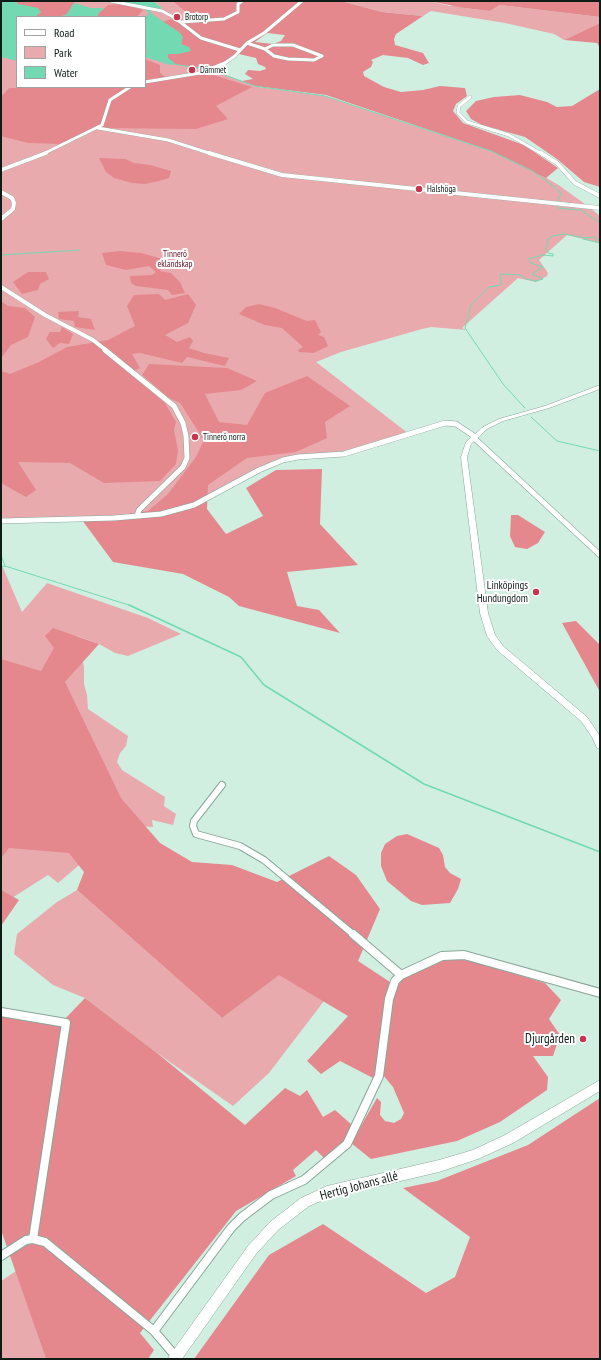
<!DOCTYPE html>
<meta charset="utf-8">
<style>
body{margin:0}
#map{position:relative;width:601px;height:1360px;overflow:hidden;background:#d0efe1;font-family:"PT Sans Narrow",sans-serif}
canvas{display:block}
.frame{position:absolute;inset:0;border:2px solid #0f1b16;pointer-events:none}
.legend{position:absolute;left:16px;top:16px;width:130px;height:72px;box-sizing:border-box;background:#fff;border:1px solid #9fa4a2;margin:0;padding:5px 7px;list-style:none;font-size:12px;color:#0f1b16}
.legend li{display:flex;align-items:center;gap:8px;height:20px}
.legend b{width:20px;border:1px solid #9fa4a2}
</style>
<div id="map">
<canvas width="601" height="1360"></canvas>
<div class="frame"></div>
<ul class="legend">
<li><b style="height:5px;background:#fff"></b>Road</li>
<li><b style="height:11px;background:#e9aaad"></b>Park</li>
<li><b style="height:11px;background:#72d9b2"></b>Water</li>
</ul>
</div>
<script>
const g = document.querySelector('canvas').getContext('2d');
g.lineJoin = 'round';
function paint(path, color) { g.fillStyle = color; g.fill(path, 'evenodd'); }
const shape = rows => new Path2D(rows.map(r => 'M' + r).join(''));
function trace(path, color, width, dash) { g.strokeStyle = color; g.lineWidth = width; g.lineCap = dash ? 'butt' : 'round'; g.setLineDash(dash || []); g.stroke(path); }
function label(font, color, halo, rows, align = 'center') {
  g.font = font + ' "PT Sans Narrow",sans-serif'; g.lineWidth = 4; g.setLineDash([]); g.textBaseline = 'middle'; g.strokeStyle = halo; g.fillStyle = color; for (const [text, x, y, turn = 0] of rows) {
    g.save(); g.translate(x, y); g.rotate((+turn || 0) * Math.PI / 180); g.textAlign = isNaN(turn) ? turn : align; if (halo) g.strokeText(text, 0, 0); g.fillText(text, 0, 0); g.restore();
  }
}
paint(shape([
 [1,1,111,1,158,10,161,7,154,2,172,1,182,9,184,8,190,16,189,18,240,50,210,70,259,87,325,96,491,151,538,173,560,186,589,207,600,216,600,243,567,235,539,260,548,273,547,276,536,282,518,278,462,328,466,330,431,327,422,329,341,352,316,362,409,434,362,449,275,463,225,490,147,515,1,520],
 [17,17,145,17,145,87,17,87],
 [341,1,429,1,450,6,455,5,464,8,490,11,500,5,600,17,600,23,564,40,554,34,505,23,431,11,423,16,382,12],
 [1,563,22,612,47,583,148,618,181,634,128,656,115,653,99,644,77,636,84,667,84,684,87,695,88,709,128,736,126,746,120,753,117,762,122,770,165,797,164,806,176,814,173,825,152,820,153,827,135,826,90,856,58,883,48,875,1,905],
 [77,890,222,1018,279,974,324,1001,269,1073,233,1106,157,1053,85,998,53,985,14,954,17,934,57,902],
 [16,1271,46,1359,1,1359,1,1281]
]), '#e9aaad');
paint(shape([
 [16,1,75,1,67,14,60,17,35,17,41,12,31,7,17,4],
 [172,1,341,1,382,12,423,16,396,34,394,39,395,45,423,53,429,63,423,65,408,58,383,55,371,60,373,62,371,67,363,72,364,76,384,87,401,92,423,90,440,86,465,88,467,96,456,104,453,111,463,123,524,145,558,168,546,178,491,151,326,95,255,86,242,81,253,79,245,74,248,70,260,71,266,69,265,67,258,64,256,58,239,54,240,52,233,48,201,38,183,23,195,20,187,16,186,12],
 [267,33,284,35,285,35,281,41,273,44,255,42],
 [429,1,600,1,600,17,500,5,490,11,464,8],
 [122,4,143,10,137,17,98,17,98,14,108,5],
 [175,18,196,36,236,50,237,52,229,60,210,69,174,64,168,58,168,54,175,53,182,42,179,33,162,22],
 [600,23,600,48,597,43,564,40],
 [145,59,160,65,160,73,168,79,204,72,252,87,216,106,228,119,196,129,96,128,62,144,28,143,1,136,1,97,9,88,145,87],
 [600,89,600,187,584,182,557,159,525,137,482,125,471,119,466,111,476,101,494,97,520,95,547,102,557,107,572,106],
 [99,158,125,159,134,163,150,165,171,171,169,178,159,181,145,184,132,183,114,178,106,172],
 [120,251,141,253,163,259,175,266,170,268,162,268,160,271,171,273,180,282,185,293,172,295,168,290,136,286,131,283,130,276,152,275,156,272,149,266,126,270,106,265,102,253],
 [28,272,46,272,49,279,40,284,38,290,22,294,13,282],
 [159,294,165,300,188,294,196,305,188,323,165,335,177,342,190,337,193,341,189,348,204,353,229,358,225,366,187,357,182,363,140,353,132,354,140,368,129,373,165,403,176,422,174,430,178,450,176,464,160,481,104,483,70,463,18,462,36,490,26,497,1,483,1,371,10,374,39,362,67,347,108,340,135,326,127,306,134,295],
 [1,301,8,306,25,308,35,317,28,337,11,345,1,358],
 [259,304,275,308,307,321,315,320,321,332,318,335,324,337,328,346,314,353,299,352,298,350,303,347,282,328,265,325,239,314,246,307],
 [79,311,78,317,91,319,95,330,75,327,74,321,59,319,58,312],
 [62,327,73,334,69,344,60,343,53,348,46,339,50,332,60,332],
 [149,364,227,368,257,381,241,390,205,394,219,422,247,425,265,393,307,376,350,406,325,422,327,438,296,452,247,458,208,485,207,509,226,534,263,516,246,488,276,470,322,469,320,524,358,565,287,572,297,606,319,610,340,633,239,606,229,597,183,574,113,562,82,520,148,511,168,494,196,457,203,442,200,434,180,403,169,398,142,375],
 [511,515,518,515,545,532,538,543,527,549,515,547,510,536],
 [576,621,600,645,600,692,562,623],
 [53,628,99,644,65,682,121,798,160,843,192,862,232,865,277,882,329,856,356,875,380,909,358,961,390,982,375,1079,340,1061,321,1074,307,1061,348,1016,279,975,222,1018,77,890,84,872,69,853,9,848,1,858,1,659,41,671,54,648,45,636],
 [407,834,439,848,443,855,445,867,450,873,461,879,458,889,450,903,422,905,411,901,387,881,381,866,381,853,385,844,397,836],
 [1,890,19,900,1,926],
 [453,959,472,961,545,983,561,1000,549,1019,560,1035,553,1056,533,1056,548,1077,547,1090,500,1122,457,1141,371,1159,351,1143,377,1098,381,1102,380,1115,385,1121,394,1123,401,1119,404,1113,393,1087,383,1075,393,997,398,984,407,975,439,961],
 [85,998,157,1053,245,1125,285,1088,300,1096,307,1090,323,1117,335,1110,352,1125,343,1143,324,1158,316,1150,293,1170,296,1176,236,1211,140,1333,154,1350,148,1359,46,1359,1,1230,1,1013,61,1023],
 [600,1098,600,1359,194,1359,269,1255,323,1224,426,1293,455,1277,470,1237,403,1188,437,1181,528,1145]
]), '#e4888e');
paint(shape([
 [1,1,16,1,18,4,38,8,41,12,35,17,17,17,17,61,1,57],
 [113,1,153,1,162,8,158,10,146,6],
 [74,3,91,8,104,8,98,14,98,17,60,17,67,14],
 [146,10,150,10,152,14,179,32,183,37,181,44,189,47,191,51,178,54,168,54,168,58,175,63,170,65,145,57,147,50,145,49,146,46,145,17,149,14]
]), '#72d9b2');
trace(shape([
 [173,64,206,69],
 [211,70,255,86,325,96,491,151,531,170,556,188,561,194,557,202],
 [557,205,558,208,581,210,600,223],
 [583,239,600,243],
 [1,255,80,250],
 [525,408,503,384,465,328,471,305,489,287,501,285,500,274,521,275,526,279,536,281,543,279,532,274,543,267,531,263,528,259,543,255,553,256,553,254,548,253,546,248,548,244,547,240,553,236,564,234,585,238,594,237,600,241],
 [531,417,557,441,600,451],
 [1,555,5,566],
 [1,567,5,566,132,606]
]), '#72d9b2', 1);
trace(shape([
 [129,605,241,657,264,685,424,784,600,852]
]), '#72d9b2', 1.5);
const minorFar4 = shape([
 [111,1,162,11,175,18,201,38,240,50],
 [181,22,224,19,238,12,238,4,242,1],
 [247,43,265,49,274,56,288,59,314,60,322,56],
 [265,49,273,45,293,45,322,56],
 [145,82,200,73,225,63,235,56,247,43,264,33,302,1],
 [470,97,459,106,458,113,467,122,509,135,542,154],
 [98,128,168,140,212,154],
 [43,154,102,125,110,100,130,87]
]);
const minorFar3 = shape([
 [209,153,282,175,600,208],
 [541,153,557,163,575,183,600,196],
 [1,170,46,153],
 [1,192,12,198,14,203,13,209,1,219],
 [1,287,45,315,93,340,107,351]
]);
const minorFar2 = shape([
 [105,350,174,406,183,423,186,436,187,458,183,467,139,510,137,516],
 [473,437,600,555],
 [1,521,114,518,161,514,194,505,259,470,283,460,298,457,344,454,445,423,456,424,474,436]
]);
const minorFar1 = shape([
 [222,785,194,821,193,826,196,834,240,846,264,860,354,935]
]);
const minor = shape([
 [401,975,442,956,464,955,600,993],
 [1,1012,66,1023,33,1239],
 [1,1256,26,1240,33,1239,45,1242,154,1331,178,1359],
 [154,1331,231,1228,242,1217,271,1195,304,1180,347,1144,379,1076,389,999,395,981,401,975,353,934]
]);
const tertiary = shape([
 [600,385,600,389,549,408,503,421,487,429,471,444,467,457,488,613,495,635,503,646,587,717,600,736,600,749,597,748,592,737,581,721,497,650,487,636,480,613,461,457,466,442,483,427,499,419,545,406,600,385],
 [600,1080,600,1091,513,1143,478,1159,439,1172,328,1198,309,1206,278,1230,256,1254,182,1359,168,1359,170,1355,248,1246,270,1222,301,1198,327,1186,439,1160,473,1150,505,1135,600,1080]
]);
trace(minorFar4, '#89a699', 3.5);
trace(minorFar3, '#89a699', 4.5);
trace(minorFar2, '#89a699', 6);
trace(minorFar1, '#89a699', 8);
trace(minor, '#89a699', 10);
trace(tertiary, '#89a699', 1);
trace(minorFar4, '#fff', 3);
trace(minorFar3, '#fff', 4);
trace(minorFar2, '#fff', 5);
trace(minorFar1, '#fff', 6);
trace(minor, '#fff', 8);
paint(tertiary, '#fff');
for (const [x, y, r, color] of [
 [177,17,4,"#c6364e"],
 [192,70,4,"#c6364e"],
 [419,189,4,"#c6364e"],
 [195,437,4,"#c6364e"],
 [536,592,4,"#c6364e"],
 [583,1039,4,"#c6364e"]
]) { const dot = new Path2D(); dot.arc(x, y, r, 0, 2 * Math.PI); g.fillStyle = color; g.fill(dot); trace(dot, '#fff', 1.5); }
label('9px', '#0f1b16', '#fff', [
 ["Brotorp",185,17],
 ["Dämmet",200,70],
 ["Halshöga",427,189],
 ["Tinnerö norra",203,437]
], 'left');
label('9px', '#62101f', '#fff', [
 ["Tinnerö",175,254],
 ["eklandskap",175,264]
]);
label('11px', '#0f1b16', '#fff', [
 ["Linköpings",528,586],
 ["Hundungdom",528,599]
], 'right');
label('13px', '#0f1b16', '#fff', [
 ["Djurgården",575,1039]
], 'right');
label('13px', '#0f1b16', '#fff', [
 ["Hertig Johans allé",359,1186,-15]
]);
</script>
